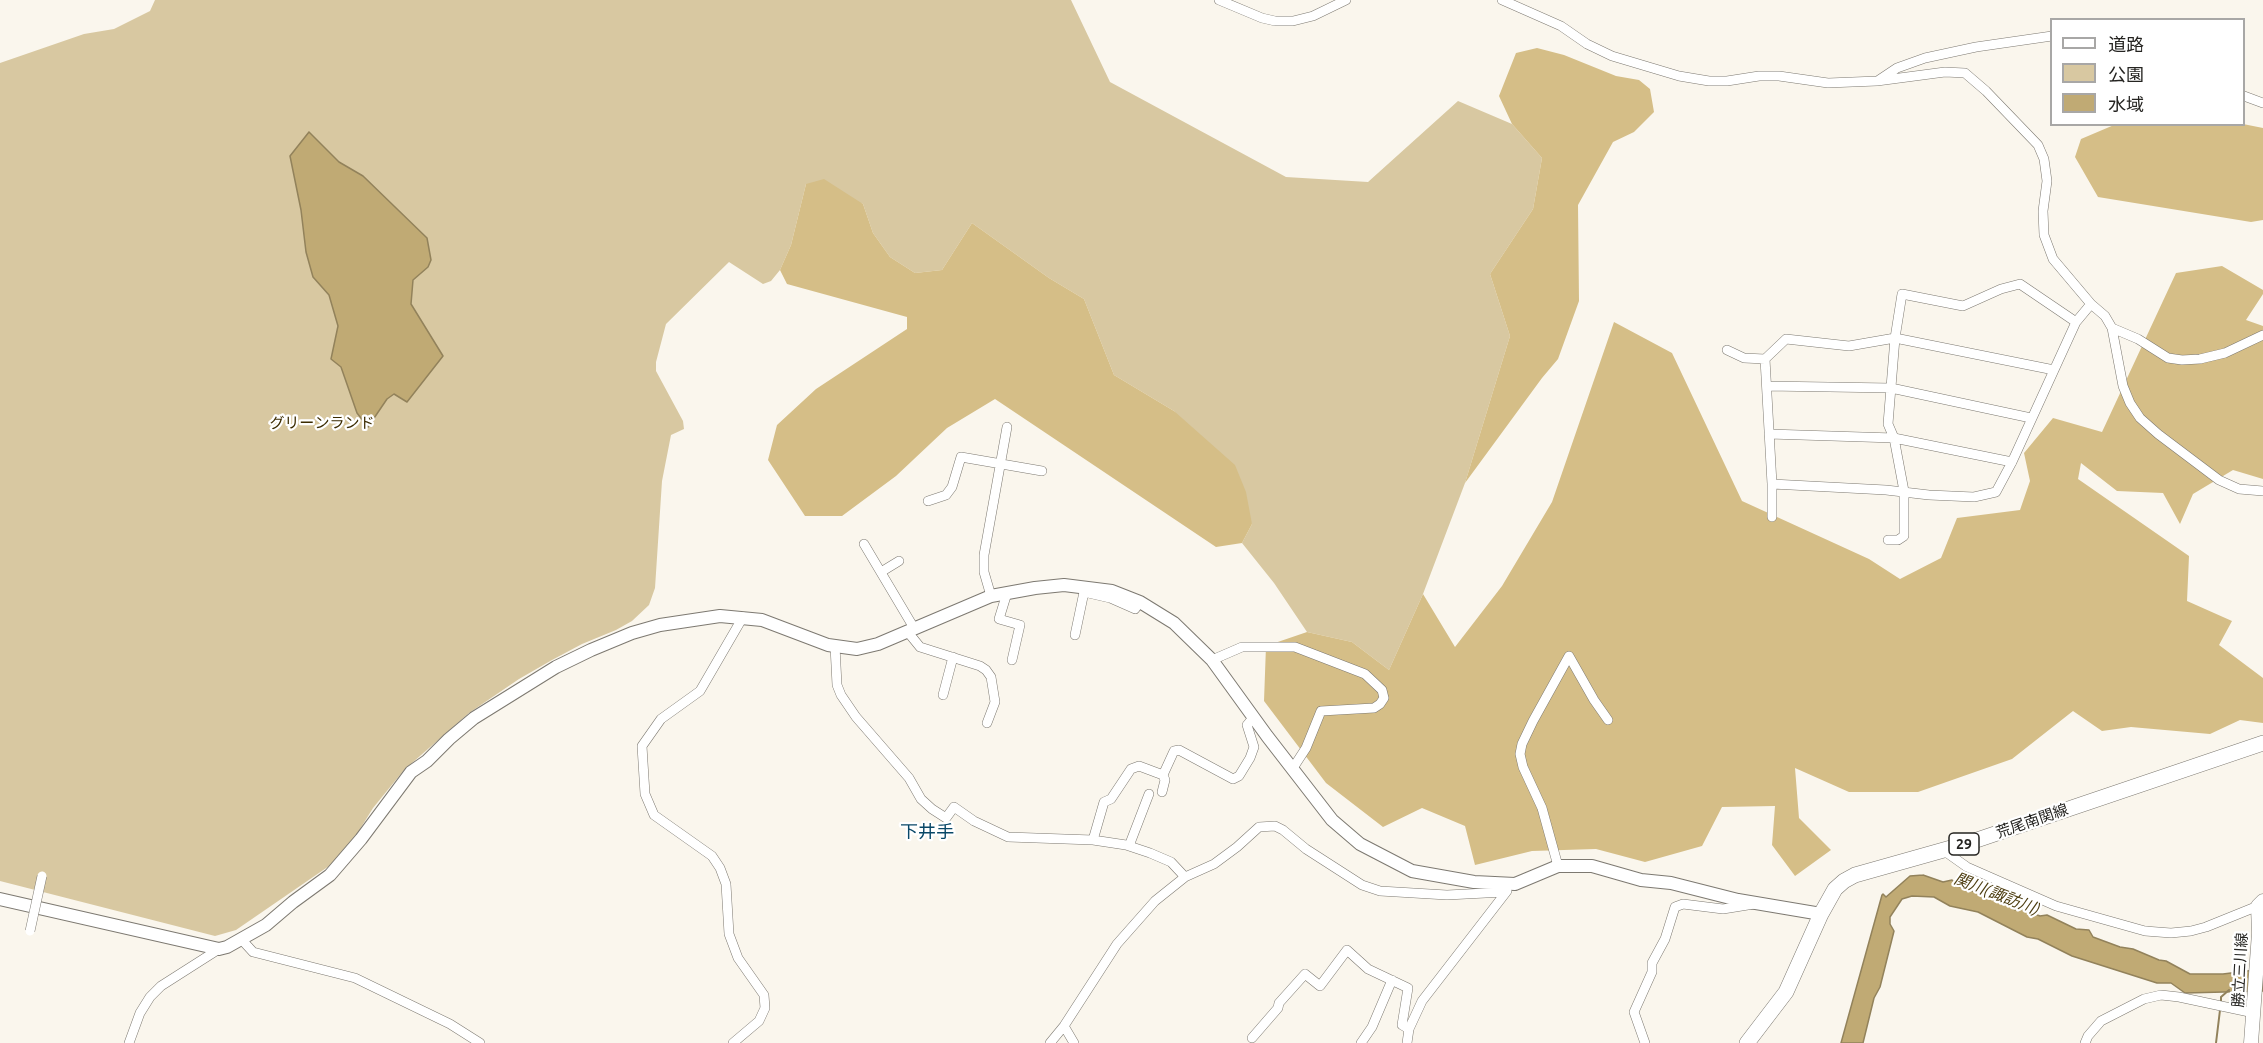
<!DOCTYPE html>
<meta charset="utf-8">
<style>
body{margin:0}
#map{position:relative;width:2263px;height:1043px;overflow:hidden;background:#faf6ed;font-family:Ubuntu,"Noto Sans JP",sans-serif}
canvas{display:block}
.legend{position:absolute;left:2050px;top:18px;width:195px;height:108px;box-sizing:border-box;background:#fff;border:2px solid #a8a7a6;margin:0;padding:8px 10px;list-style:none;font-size:18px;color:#252421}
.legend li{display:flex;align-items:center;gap:12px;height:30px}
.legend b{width:30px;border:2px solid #a8a7a6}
</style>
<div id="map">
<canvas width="2263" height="1043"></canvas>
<ul class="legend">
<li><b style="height:8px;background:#fff"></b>道路</li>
<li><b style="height:16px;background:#d8c8a1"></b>公園</li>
<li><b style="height:16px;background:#c0aa74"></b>水域</li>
</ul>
</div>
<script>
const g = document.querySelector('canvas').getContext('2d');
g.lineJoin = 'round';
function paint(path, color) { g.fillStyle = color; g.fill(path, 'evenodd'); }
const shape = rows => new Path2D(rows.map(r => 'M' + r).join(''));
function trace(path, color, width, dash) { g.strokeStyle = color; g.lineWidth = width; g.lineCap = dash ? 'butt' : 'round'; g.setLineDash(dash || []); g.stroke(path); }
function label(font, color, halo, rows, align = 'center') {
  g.font = font + ' Ubuntu,"Noto Sans JP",sans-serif'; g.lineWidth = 4.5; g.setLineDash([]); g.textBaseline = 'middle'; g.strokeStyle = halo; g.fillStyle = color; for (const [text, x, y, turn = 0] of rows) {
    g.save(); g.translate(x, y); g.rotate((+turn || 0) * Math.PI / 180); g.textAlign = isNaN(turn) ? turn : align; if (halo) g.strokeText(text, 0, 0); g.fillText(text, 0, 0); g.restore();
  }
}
paint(shape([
 [155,0,1071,0,1110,82,1286,177,1368,182,1458,101,1512,124,1542,158,1533,209,1490,274,1510,336,1465,483,1423,594,1389,670,1352,642,1307,632,1274,583,1242,543,1252,524,1174,411,1114,375,1084,299,1049,278,972,223,942,270,915,273,890,257,873,233,863,204,806,184,791,245,780,270,771,281,763,284,729,262,666,324,656,362,656,371,683,421,684,429,671,435,662,481,655,588,649,605,632,621,616,630,582,644,552,660,519,679,469,713,404,770,373,808,352,842,332,864,236,930,215,936,0,881,0,63,84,34,114,29,150,11]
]), '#d8c8a1');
paint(shape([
 [1537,48,1564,55,1616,76,1639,80,1650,89,1654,112,1634,132,1613,142,1578,205,1579,301,1558,359,1542,378,1465,483,1510,336,1490,274,1533,209,1542,158,1512,124,1499,96,1516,53],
 [2243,124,2263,128,2263,220,2251,222,2098,197,2075,157,2081,139,2114,125],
 [824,179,863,204,873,233,890,257,915,273,942,270,972,223,1049,278,1084,299,1114,375,1174,411,1235,465,1246,492,1252,524,1242,543,1216,547,995,399,947,428,896,476,842,516,805,516,768,460,777,425,816,389,907,329,907,317,787,284,780,270,791,245,806,184],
 [2222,266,2263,290,2263,294,2246,320,2263,326,2263,479,2233,470,2193,494,2180,524,2163,493,2117,491,2081,463,2078,479,2189,556,2187,601,2232,621,2219,645,2263,678,2263,723,2240,720,2210,734,2131,727,2102,731,2073,711,2012,759,1918,792,1849,792,1795,768,1799,818,1831,850,1795,876,1772,845,1775,806,1722,807,1702,846,1645,862,1596,849,1532,851,1475,865,1465,826,1422,808,1383,827,1326,783,1264,701,1266,646,1307,632,1352,642,1389,670,1423,594,1455,647,1502,586,1552,502,1614,322,1672,353,1742,501,1869,559,1900,579,1941,558,1957,518,2020,510,2030,481,2024,453,2053,418,2102,432,2176,273]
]), '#d5be87');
const water = shape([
 [309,132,339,162,363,176,427,238,431,260,428,267,413,280,411,304,443,356,407,402,394,394,387,399,368,427,357,413,341,367,331,359,338,326,329,295,313,277,306,252,301,210,290,156,309,132],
 [1923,875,1943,882,1952,880,1958,886,2002,901,2015,910,2018,908,2040,916,2047,915,2076,929,2089,930,2093,937,2120,947,2133,949,2159,960,2166,961,2190,974,2223,974,2263,969,2263,991,2185,993,2171,983,2157,983,2072,956,2038,939,2027,937,1978,912,1950,906,1934,897,1912,896,1902,899,1890,917,1890,924,1894,931,1880,987,1874,998,1863,1043,1841,1043,1882,895,1883,894,1886,897,1910,876,1923,875]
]);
paint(water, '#c0aa74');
trace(water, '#92825b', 1.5);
trace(shape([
 [2221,1001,2221,997,2229,990],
 [2216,1043,2220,1010]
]), '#92825b', 2);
const minor = shape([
 [1219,0,1262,18,1275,21,1293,21,1313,16,1346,0],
 [1502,0,1561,26,1587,44,1612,56,1679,76,1709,81,1727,81,1759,76,1779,76,1828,83,1877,81,1945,72,1965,73,1986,91,2038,145,2044,159,2047,181,2043,211,2044,235,2053,259,2091,304,2105,316,2112,328,2123,386,2130,403,2140,418,2158,434,2219,480,2239,489,2263,491],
 [1879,80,1897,68,1925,58,1976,47,2052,36],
 [2244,96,2263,103],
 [2112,328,2138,339,2168,358,2182,360,2200,359,2225,353,2263,335],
 [1727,350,1744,358,1765,359],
 [2054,370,1895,338,1849,346,1786,339,1765,359,1772,484,1886,490,1929,495,1974,497,1996,492,2012,462,2076,322,2091,304],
 [1767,386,1891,388,2031,418],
 [1769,434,1894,438,2012,462],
 [1772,484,1772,517],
 [928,501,946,495,952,487,961,457,1042,471],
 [1888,540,1898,540,1904,536,1904,491,1894,438,1888,424,1895,338,1902,294,1963,306,2001,289,2020,284,2076,322],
 [864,544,914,628],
 [881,572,899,561],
 [1007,593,999,619,1020,625,1012,660],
 [991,596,984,572,984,555,1007,427],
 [907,631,920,647,980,666,986,670,991,677,995,702,987,723],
 [1075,635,1084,592,1110,598,1135,609,1140,602],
 [835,646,837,685,841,695,856,717,909,778,921,799,932,809,946,818,954,807,974,821,1008,837,1093,840],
 [1212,660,1242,647,1295,647,1365,674,1382,690,1384,698,1380,704,1374,708,1321,711,1306,748,1293,768],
 [943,695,953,657],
 [1162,792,1165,780,1163,775],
 [1129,846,1149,794],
 [1943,850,1967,867,2056,906,2145,931,2171,933,2191,931,2206,927,2258,906],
 [1558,866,1542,808,1523,767,1520,754,1522,744,1533,721,1569,656,1594,700,1608,720],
 [1185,877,1171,862,1150,853,1126,845,1093,840,1104,802,1111,799,1131,769,1139,766,1163,775,1174,751,1179,750,1233,779,1239,776,1250,758,1254,747,1247,725,1254,717],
 [242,940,253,952,355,978,450,1024,480,1043],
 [1064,1026,1074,1043],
 [1252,1038,1278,1008,1279,1003,1305,974,1320,986,1347,950,1368,969,1408,988,1402,1025,1409,1029],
 [129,1043,140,1013,150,997,161,986,219,949],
 [733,1043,759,1021,765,1008,764,995,738,958,729,934,726,884,720,868,712,856,654,815,645,794,642,746,661,719,700,691,743,617],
 [1050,1043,1064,1026,1117,944,1155,901,1185,877,1214,864,1237,847,1259,827,1275,826,1283,830,1306,849,1362,885,1380,891,1447,895,1505,892],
 [1361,1043,1372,1027,1392,980],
 [1407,1043,1409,1029,1422,1001,1507,891],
 [1645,1043,1634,1012,1652,972,1652,963,1665,939,1675,907,1683,904,1723,909,1754,904],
 [2085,1043,2088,1036,2101,1021,2144,999,2161,995,2179,997,2254,1013]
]);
const tertiary = shape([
 [0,899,219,949,227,947,266,925,293,902,330,875,361,839,411,772,427,761,449,739,474,718,556,667,591,650,632,633,660,625,720,616,762,620,828,645,857,649,878,644,991,596,1035,588,1064,585,1112,591,1140,602,1174,623,1212,660,1267,736,1332,820,1360,844,1412,871,1474,882,1515,884,1558,866,1592,866,1641,880,1671,883,1738,900,1821,914]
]);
const secondary = shape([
 [2251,1043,2259,933,2258,906,2263,901]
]);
const primary = shape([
 [1747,1043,1786,992,1821,914,1835,889,1844,881,1855,875,1965,844,2263,743]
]);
trace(minor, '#7d7971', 10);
trace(tertiary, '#7d7971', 14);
trace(secondary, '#7d7971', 15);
trace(primary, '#7d7971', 16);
trace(minor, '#fff', 9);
trace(tertiary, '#fff', 12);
trace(secondary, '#fff', 14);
trace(primary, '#fff', 15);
const minorBridge = shape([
 [30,931,42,876]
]);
trace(minorBridge, '#7d7971', 10, []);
trace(minorBridge, '#fff', 9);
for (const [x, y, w] of [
 [1964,844,30]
]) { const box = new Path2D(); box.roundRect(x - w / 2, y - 11, w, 22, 4.5); g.fillStyle = '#fff'; g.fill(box); trace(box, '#252421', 1.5); }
label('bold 14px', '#252421', null, [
 ["29",1964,844]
]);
label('15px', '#3b2b00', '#fff', [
 ["グリーンランド",322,423]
]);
label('15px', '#252421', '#fff', [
 ["荒尾南関線",2032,821,-19],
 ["勝立三川線",2240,970,-87]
]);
label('italic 16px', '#4d3d10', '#fff', [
 ["関川(諏訪川)",1997,894,21]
]);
label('18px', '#084767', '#fff', [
 ["下井手",927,832]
]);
</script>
